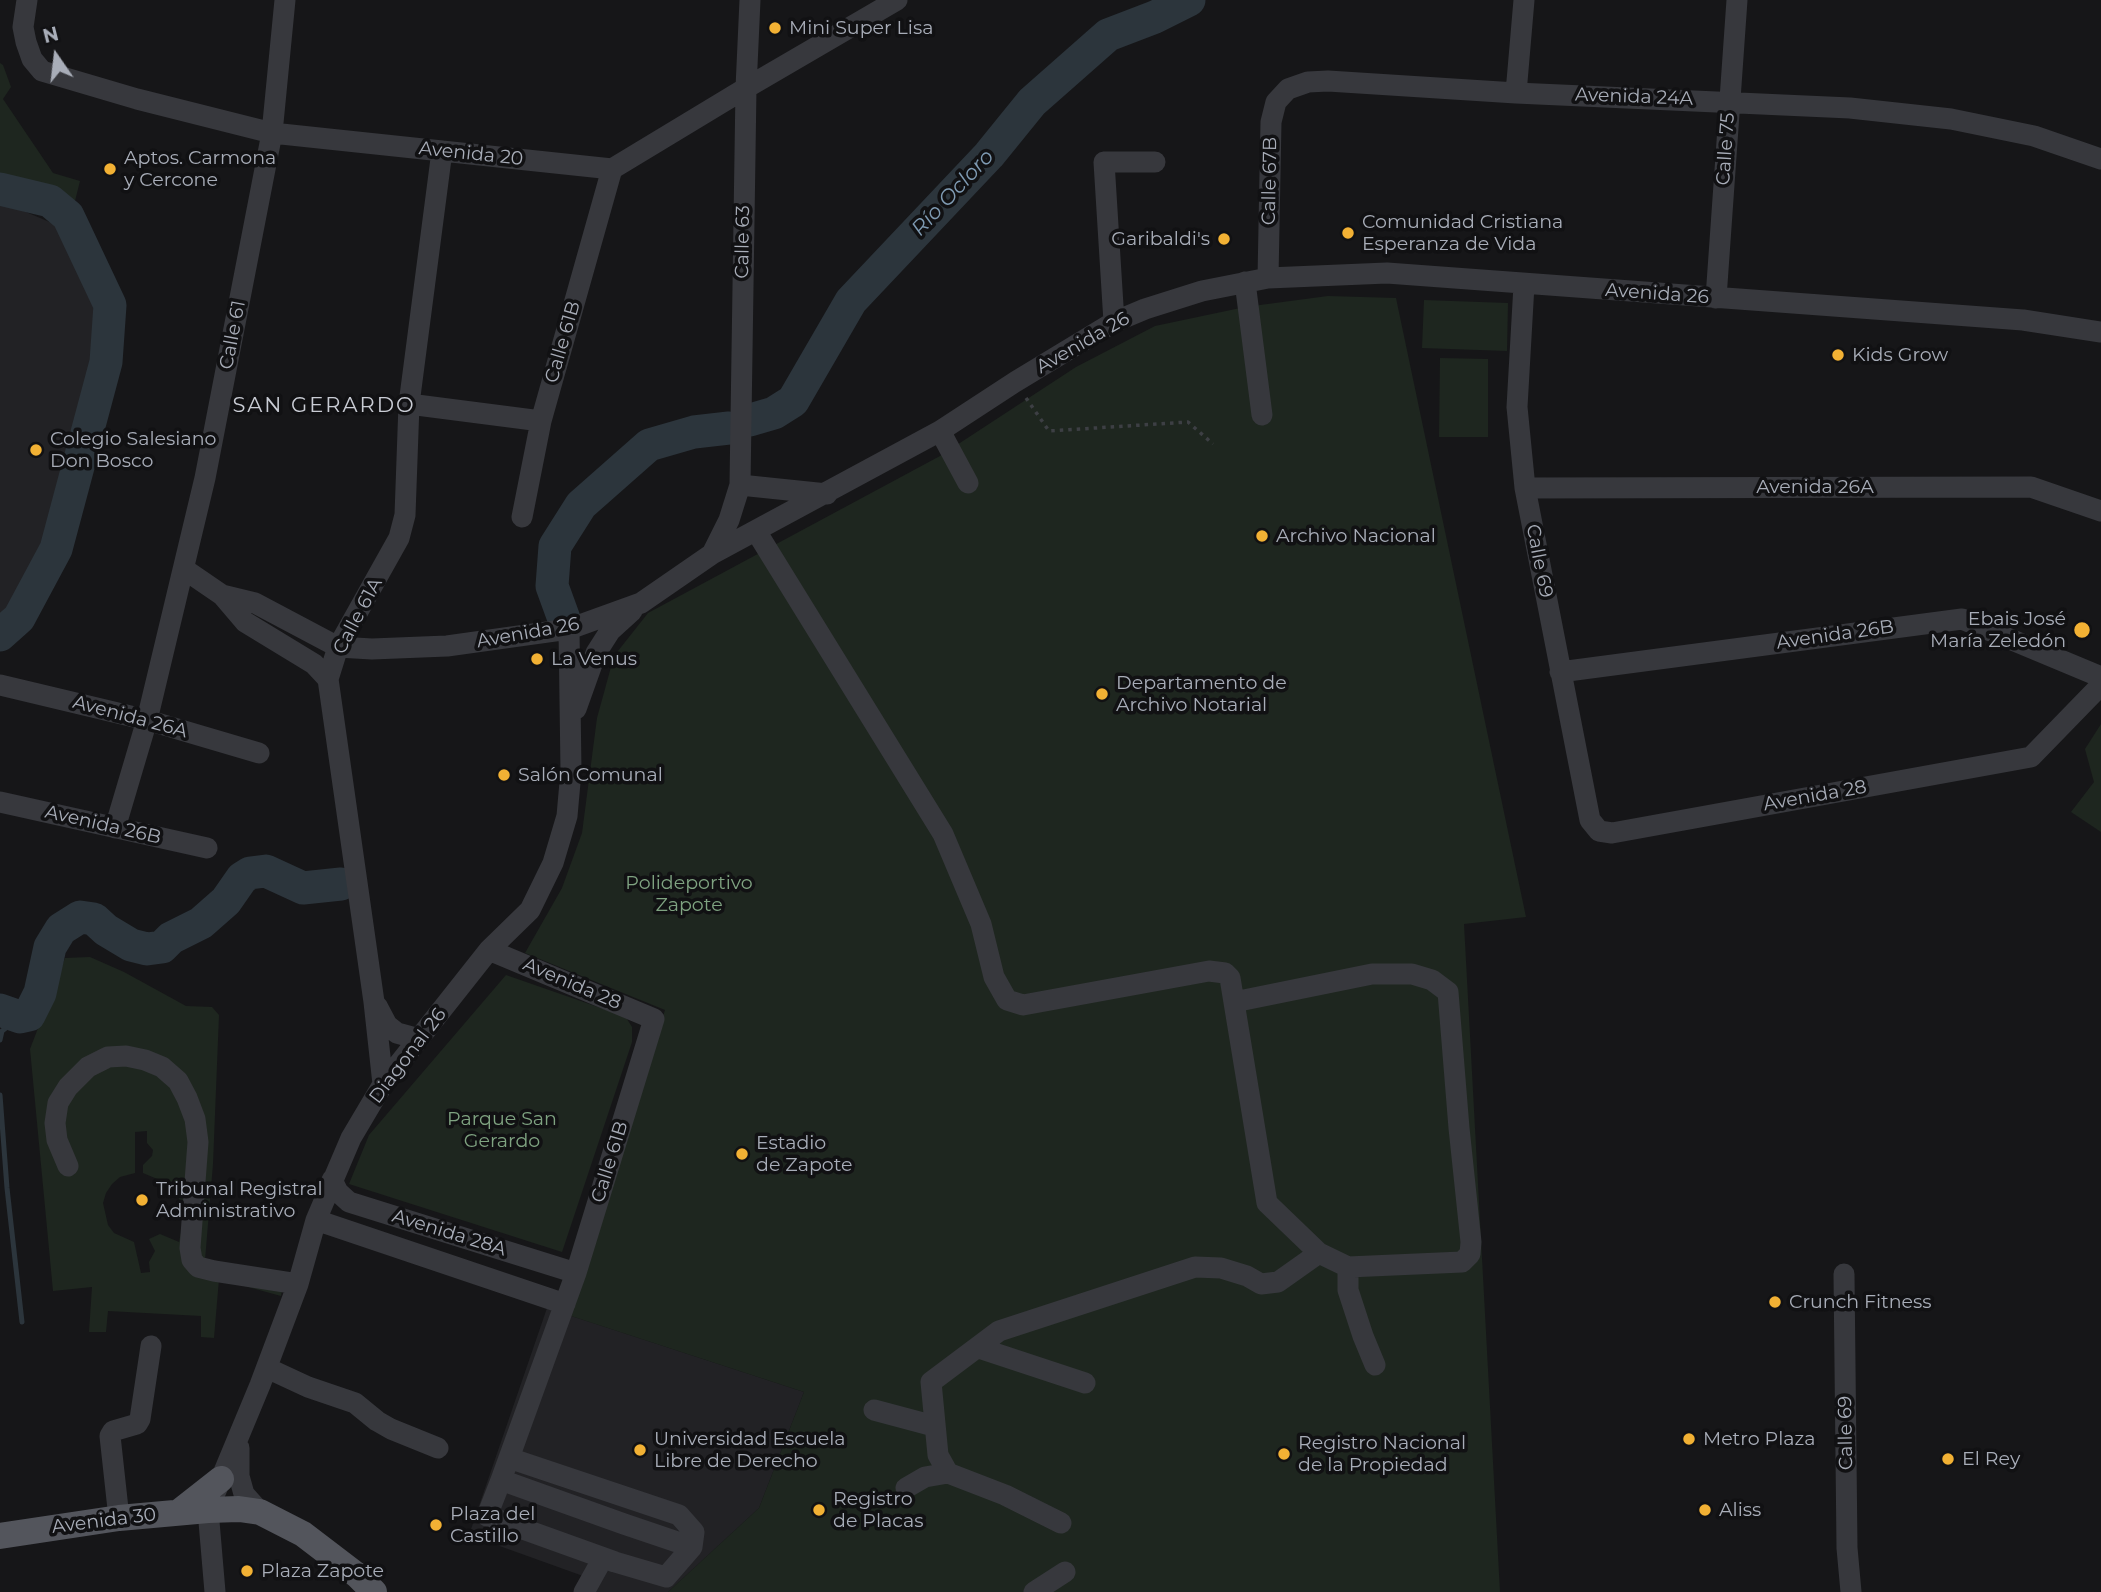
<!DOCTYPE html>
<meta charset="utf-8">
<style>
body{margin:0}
#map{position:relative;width:2101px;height:1592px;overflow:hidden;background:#161618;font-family:Montserrat,sans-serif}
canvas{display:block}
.north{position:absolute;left:21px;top:21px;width:70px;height:70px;-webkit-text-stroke:5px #111113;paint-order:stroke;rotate:346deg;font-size:19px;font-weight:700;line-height:28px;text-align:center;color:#a8adb8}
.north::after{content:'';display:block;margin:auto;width:24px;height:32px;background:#a8adb8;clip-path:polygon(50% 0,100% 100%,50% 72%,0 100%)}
</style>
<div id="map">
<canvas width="2101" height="1592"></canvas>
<div class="north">N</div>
</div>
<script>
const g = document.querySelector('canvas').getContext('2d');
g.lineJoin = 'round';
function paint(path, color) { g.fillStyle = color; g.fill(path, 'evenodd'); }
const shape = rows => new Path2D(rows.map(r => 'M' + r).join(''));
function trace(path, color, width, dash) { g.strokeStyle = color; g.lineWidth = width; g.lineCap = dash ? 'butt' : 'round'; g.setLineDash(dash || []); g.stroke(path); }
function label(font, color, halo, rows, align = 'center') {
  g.font = font + ' Montserrat,sans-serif'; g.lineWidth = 7; g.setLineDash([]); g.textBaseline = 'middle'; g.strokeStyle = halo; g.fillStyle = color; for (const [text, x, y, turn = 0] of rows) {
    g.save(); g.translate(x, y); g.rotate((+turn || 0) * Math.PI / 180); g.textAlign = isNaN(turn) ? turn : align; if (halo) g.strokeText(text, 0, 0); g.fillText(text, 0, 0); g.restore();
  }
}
paint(shape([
 [0,201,66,229,98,302,99,358,46,541,11,613,0,622],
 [547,1308,804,1392,759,1508,668,1592,574,1592,583,1576,469,1535]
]), '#222225');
paint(shape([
 [0,63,3,65,11,87,3,99,53,173,80,181,73,209,54,194,0,180],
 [1328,296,1396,298,1526,917,1464,924,1500,1592,668,1592,759,1508,804,1392,568,1315,665,1010,525,953,562,888,582,833,597,718,614,656,648,613,940,456,1076,367,1155,326,1245,307],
 [1424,300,1508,303,1507,351,1422,348],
 [1440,358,1488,359,1488,437,1439,437],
 [2101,724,2101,832,2071,812,2094,782,2085,749],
 [90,957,124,972,186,1006,212,1007,219,1015,213,1164,205,1260,285,1272,281,1296,219,1279,214,1338,201,1337,201,1316,108,1311,106,1332,89,1332,92,1287,53,1291,30,1049,65,958],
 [147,1131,147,1143,153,1150,152,1156,143,1165,143,1173,162,1181,171,1196,177,1194,183,1209,184,1218,179,1242,160,1234,149,1239,155,1251,149,1262,150,1272,141,1273,134,1242,114,1233,108,1225,103,1203,106,1193,112,1184,120,1177,135,1173,135,1132],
 [506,975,618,1014,627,1019,632,1027,632,1042,562,1252,349,1184,369,1135]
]), '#1e261f');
trace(shape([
 [0,1040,2,1031,20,1017],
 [0,1095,7,1188,22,1322]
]), '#2c353c', 5);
trace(shape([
 [0,189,50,201,68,216,110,305,106,362,56,549,19,618,0,635],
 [750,420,774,413,793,401,851,301,989,155,1032,102,1108,35,1155,17,1189,0],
 [564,619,552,586,555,546,581,505,649,445,694,432,729,428],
 [0,1010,20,1017,29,1015,40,993,50,947,61,929,80,917,94,919,106,930,131,945,147,949,162,947,171,938,201,923,226,901,242,878,250,873,266,871,303,888,341,884]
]), '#2c353c', 33);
trace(shape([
 [1026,398,1049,431,1188,422,1213,444]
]), '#3d3f44', 3.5, [3.5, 5]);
trace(shape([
 [27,0,23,27,26,42,32,59,42,71,137,99,272,133,612,169,746,88,897,0],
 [1516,93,1524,0],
 [1268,278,1271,122,1276,102,1288,89,1308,82,1328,81,1516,93,1850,108,1951,119,2034,136,2101,159],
 [1245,282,1262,415],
 [1524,285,1517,407,1525,488,1590,820,1599,831,1612,833,2031,757,2101,685],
 [1716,298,1737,0],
 [1114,322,1104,162,1155,162],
 [409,404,541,421],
 [940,431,968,483],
 [740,485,827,494],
 [1525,488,2031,487,2101,511],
 [522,517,541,421,612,169],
 [756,531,943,834,981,924,994,977,1007,1000,1023,1005,1209,971,1225,973,1230,978,1267,1203,1319,1253,1348,1267,1462,1262,1470,1254,1471,1242,1459,1128,1448,992,1432,980,1412,974,1372,974,1234,1002],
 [712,554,729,520,740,485,746,88,750,0],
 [184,569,222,595,245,622,314,664,328,679],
 [222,595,255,603,338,647,372,649,447,646,569,629,641,603,712,554,940,431,1015,382,1114,322,1145,309,1202,291,1268,278,1387,273,2023,320,2101,332],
 [1560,672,1962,619,2101,677],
 [0,685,147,720,259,753],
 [576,709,596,653,610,631,632,611],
 [0,802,207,848],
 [115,828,147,720,205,478,272,133,285,0],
 [489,950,654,1019,576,1273,501,1480],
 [377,1006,387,1025,397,1033,419,1039],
 [383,1084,374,1002,328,679,338,647,399,538,405,515,409,404,442,151],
 [68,1166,57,1140,55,1123,58,1103,68,1087,88,1067,108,1057,126,1056,145,1060,162,1067,178,1081,187,1098,195,1119,198,1142,190,1248,192,1260,198,1267,214,1271,298,1284],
 [332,1180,338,1192,349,1202,576,1273],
 [316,1220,565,1304],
 [1348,1267,1348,1290,1363,1336,1375,1365],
 [1844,1274,1847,1548,1851,1592],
 [979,1348,1085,1383],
 [267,1368,308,1387,355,1403,377,1421,391,1429,438,1448],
 [874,1410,934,1426],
 [239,1448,239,1476,244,1494,260,1512],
 [509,1458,679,1515,694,1532,692,1547],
 [948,1473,938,1455,931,1382,999,1331,1195,1267,1221,1268,1247,1276,1261,1284,1278,1282,1319,1253],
 [501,1480,624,1524,692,1547,666,1577,615,1562,487,1516,501,1480],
 [906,1488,925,1477,948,1473,1005,1495,1061,1523],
 [119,1518,110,1436,113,1431,137,1424,140,1419,151,1346],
 [215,1592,208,1510,260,1385,298,1284,316,1220,351,1138,383,1084,489,950,530,910,553,863,567,816,571,771,569,629],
 [584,1592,603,1558],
 [1034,1592,1065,1572]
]), '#37383d', 21);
trace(shape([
 [179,1512,221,1479],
 [0,1536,119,1518,208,1510,239,1509,260,1512,303,1534,358,1576,374,1592]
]), '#53555c', 26);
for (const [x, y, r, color] of [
 [775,28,7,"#f2b134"],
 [110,169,7,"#f2b134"],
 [1348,233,7,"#f2b134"],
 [1224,239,7,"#f2b134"],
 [1838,355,7,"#f2b134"],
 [36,450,7,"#f2b134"],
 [1262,536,7,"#f2b134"],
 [2082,630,9,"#f2b134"],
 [537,659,7,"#f2b134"],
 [1102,694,7,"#f2b134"],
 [504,775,7,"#f2b134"],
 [742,1154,7,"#f2b134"],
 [142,1200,7,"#f2b134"],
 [1775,1302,7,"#f2b134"],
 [1689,1439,7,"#f2b134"],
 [640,1450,7,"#f2b134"],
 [1284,1454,7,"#f2b134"],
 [1948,1459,7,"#f2b134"],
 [819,1510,7,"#f2b134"],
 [1705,1510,7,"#f2b134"],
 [436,1525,7,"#f2b134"],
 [247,1571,7,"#f2b134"]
]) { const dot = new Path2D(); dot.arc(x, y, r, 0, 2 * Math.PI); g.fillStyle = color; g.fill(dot); trace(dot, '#111113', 2.5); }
label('19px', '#a8adb8', '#111113', [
 ["Mini Super Lisa",789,28],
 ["Aptos. Carmona",124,158],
 ["y Cercone",124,180],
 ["Comunidad Cristiana",1362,222],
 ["Esperanza de Vida",1362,244],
 ["Garibaldi's",1210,239,"right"],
 ["Kids Grow",1852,355],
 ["Colegio Salesiano",50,439],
 ["Don Bosco",50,461],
 ["Archivo Nacional",1276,536],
 ["Ebais José",2066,619,"right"],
 ["María Zeledón",2066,641,"right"],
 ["La Venus",551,659],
 ["Departamento de",1116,683],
 ["Archivo Notarial",1116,705],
 ["Salón Comunal",518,775],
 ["Estadio",756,1143],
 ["de Zapote",756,1165],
 ["Tribunal Registral",156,1189],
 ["Administrativo",156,1211],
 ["Crunch Fitness",1789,1302],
 ["Universidad Escuela",654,1439],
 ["Libre de Derecho",654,1461],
 ["Metro Plaza",1703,1439],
 ["Registro Nacional",1298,1443],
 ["de la Propiedad",1298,1465],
 ["El Rey",1962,1459],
 ["Registro",833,1499],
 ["de Placas",833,1521],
 ["Aliss",1719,1510],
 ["Plaza del",450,1514],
 ["Castillo",450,1536],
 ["Plaza Zapote",261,1571]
], 'left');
label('19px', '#a8adb8', '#111113', [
 ["Avenida 24A",1634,97,2],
 ["Calle 75",1726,149,-86],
 ["Avenida 20",471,154,6],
 ["Calle 67B",1270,181,-89],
 ["Calle 63",743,242,-89],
 ["Avenida 26",1657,294,4],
 ["Calle 61",233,335,-79],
 ["Calle 61B",563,342,-74],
 ["Avenida 26",1083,343,-30],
 ["Avenida 26A",1815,487],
 ["Calle 69",1539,561,79],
 ["Calle 61A",358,616,-62],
 ["Avenida 26",528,633,-10],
 ["Avenida 26B",1835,635,-8],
 ["Avenida 26A",130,717,15],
 ["Avenida 28",1815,796,-10],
 ["Avenida 26B",103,825,13],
 ["Avenida 28",572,984,23],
 ["Diagonal 26",408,1056,-53],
 ["Calle 61B",610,1162,-73],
 ["Avenida 28A",449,1233,17],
 ["Calle 69",1846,1433,-91],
 ["Avenida 30",104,1521,-7]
]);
label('19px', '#7fa381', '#111113', [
 ["Polideportivo",689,883],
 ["Zapote",689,905],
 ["Parque San",502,1119],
 ["Gerardo",502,1141]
]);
label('italic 21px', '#7f9bb3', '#111113', [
 ["Río Ocloro",953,193,-47]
]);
g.letterSpacing = '2px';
label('21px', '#c9ccd4', '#111113', [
 ["SAN GERARDO",324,406]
]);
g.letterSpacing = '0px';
</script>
